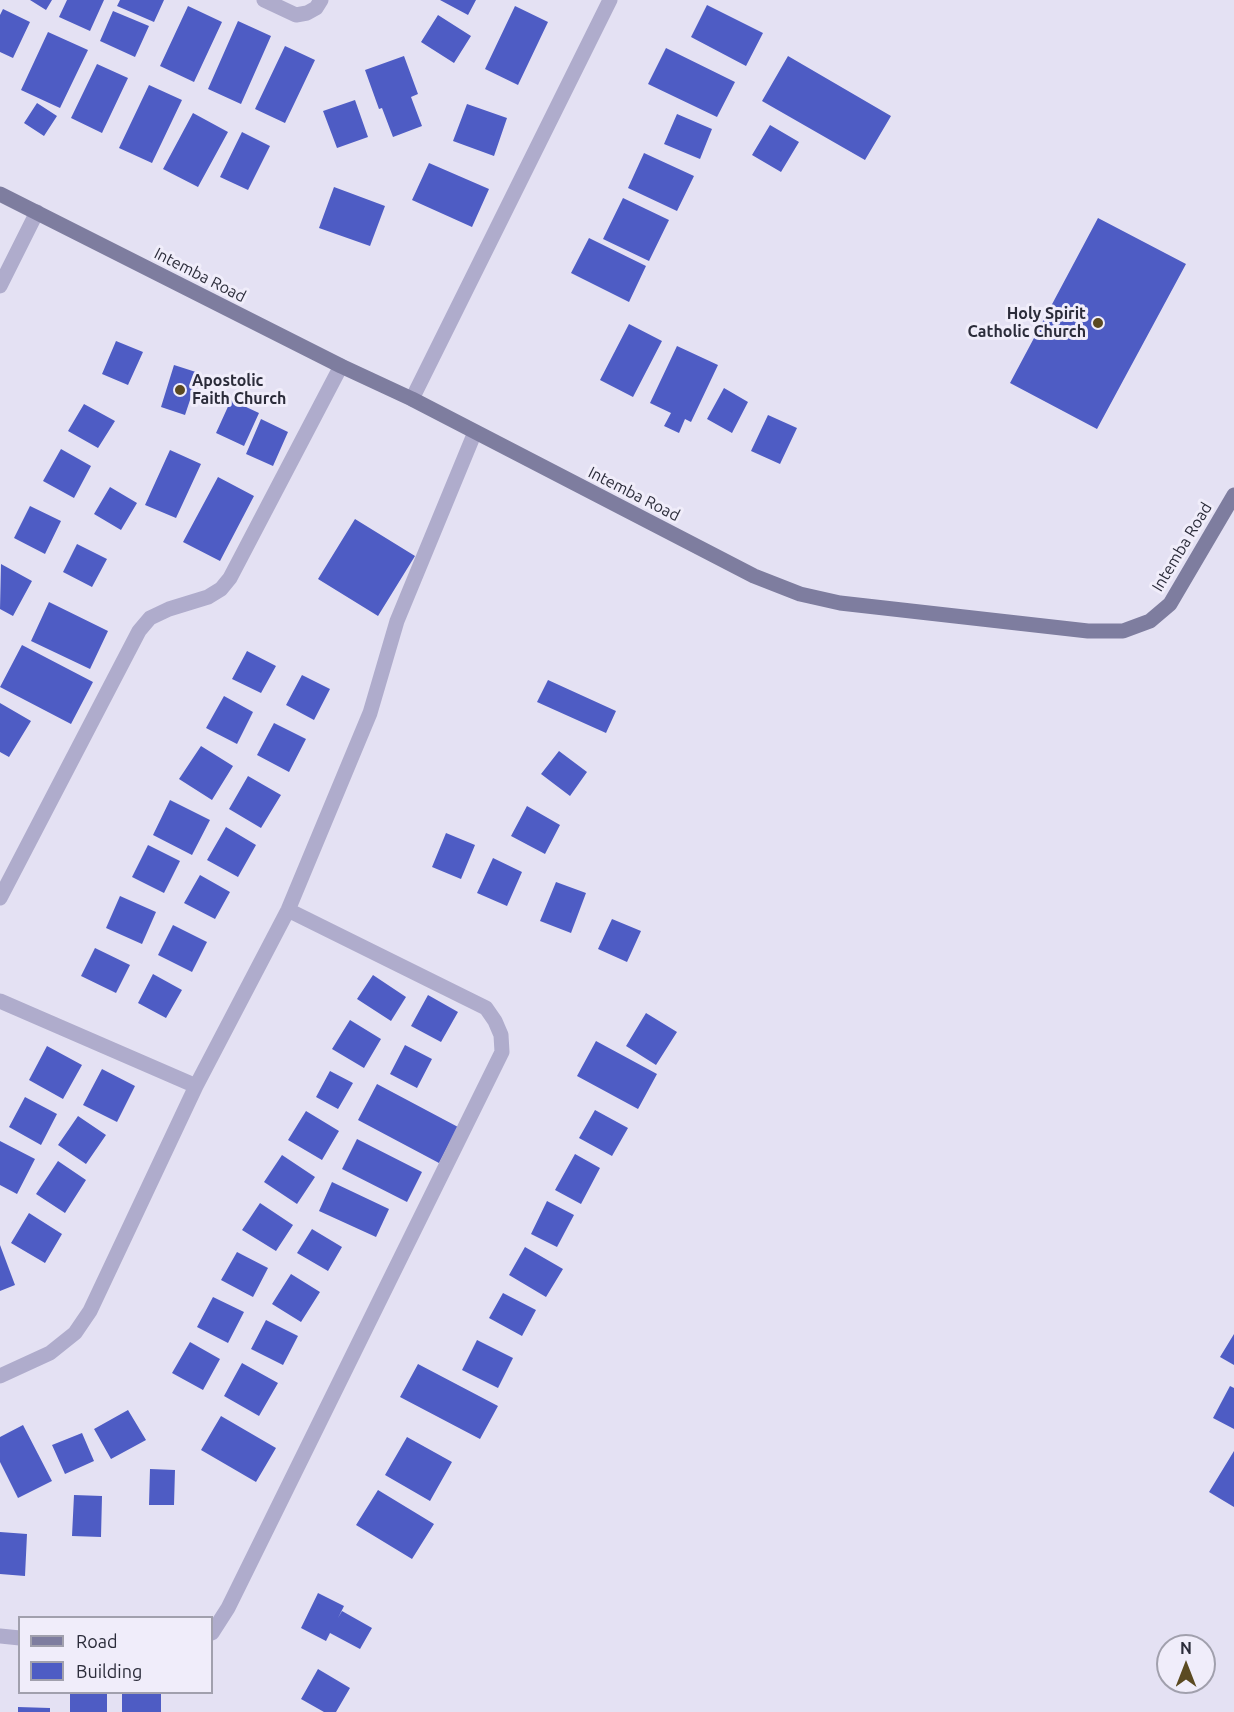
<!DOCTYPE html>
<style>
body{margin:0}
#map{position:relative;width:1234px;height:1712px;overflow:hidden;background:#e4e1f3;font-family:Ubuntu,sans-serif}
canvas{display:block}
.legend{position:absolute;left:18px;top:1616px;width:195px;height:78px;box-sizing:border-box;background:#f0edfa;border:2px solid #a1a0ad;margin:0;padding:8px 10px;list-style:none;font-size:18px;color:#2b2c3a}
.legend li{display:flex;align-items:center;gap:12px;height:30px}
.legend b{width:30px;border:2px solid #a1a0ad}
.north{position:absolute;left:1156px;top:1634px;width:60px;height:60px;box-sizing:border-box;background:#f0edfa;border:2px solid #a1a0ad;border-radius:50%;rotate:0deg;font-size:16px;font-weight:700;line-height:24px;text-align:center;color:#2b2c3a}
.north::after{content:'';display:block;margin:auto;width:21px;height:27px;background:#5b4a21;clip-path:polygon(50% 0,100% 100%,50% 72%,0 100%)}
</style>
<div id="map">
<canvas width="1234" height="1712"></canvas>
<ul class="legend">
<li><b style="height:8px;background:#7e7d9f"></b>Road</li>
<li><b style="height:16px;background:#4e5cc4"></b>Building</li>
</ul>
<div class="north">N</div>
</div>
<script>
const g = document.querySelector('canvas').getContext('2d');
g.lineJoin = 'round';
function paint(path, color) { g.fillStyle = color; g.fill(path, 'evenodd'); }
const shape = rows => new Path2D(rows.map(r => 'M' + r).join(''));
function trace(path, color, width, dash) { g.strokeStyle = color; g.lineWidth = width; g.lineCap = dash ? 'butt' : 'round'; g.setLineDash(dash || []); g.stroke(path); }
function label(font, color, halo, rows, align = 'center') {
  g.font = font + ' Ubuntu,sans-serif'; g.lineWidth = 6; g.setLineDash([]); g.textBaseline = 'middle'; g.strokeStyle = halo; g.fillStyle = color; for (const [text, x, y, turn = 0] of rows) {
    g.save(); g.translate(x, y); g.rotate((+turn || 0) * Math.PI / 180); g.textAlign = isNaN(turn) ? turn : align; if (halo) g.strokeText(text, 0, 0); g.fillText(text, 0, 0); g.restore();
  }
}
paint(shape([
 [30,0,52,0,46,10],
 [67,0,104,0,90,31,59,17],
 [120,0,164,0,154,22,117,6],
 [440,0,476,0,468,15],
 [707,5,763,33,746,66,691,37],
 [188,6,222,22,194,82,160,66],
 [515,6,548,22,518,85,485,69],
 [3,9,30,22,13,58,0,52,0,15],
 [113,11,149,26,135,57,100,41],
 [438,15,471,36,454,63,421,42],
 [238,21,271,36,241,104,208,89],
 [48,32,88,50,60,108,21,90],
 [285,46,315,60,285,123,255,109],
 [666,48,735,82,717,117,648,84],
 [404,56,418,94,411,97,422,126,393,137,382,108,379,109,365,70],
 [788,56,891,116,865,160,762,101],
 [97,64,128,78,102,133,71,118],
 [149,85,182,100,152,163,119,148],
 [355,100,368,137,337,148,323,111],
 [37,103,57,116,44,136,24,123],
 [467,104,507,118,494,156,453,141],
 [193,113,228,132,198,187,163,169],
 [677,114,712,129,700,159,664,144],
 [770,125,799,142,781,172,752,155],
 [242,132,270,146,248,190,220,177],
 [644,153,694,176,677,211,628,188],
 [429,163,489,189,472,227,412,200],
 [334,187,385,206,370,246,319,228],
 [623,198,669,220,649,261,603,239],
 [1098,218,1186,264,1097,429,1010,383],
 [589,238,646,266,629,302,571,273],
 [629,324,662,341,633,397,600,380],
 [116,341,143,352,128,385,102,374],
 [677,346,718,365,691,422,685,419,679,433,664,426,671,413,650,403],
 [174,365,199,373,185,415,161,407],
 [724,388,748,402,732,433,707,419],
 [231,400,259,413,244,446,216,433],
 [84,404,115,421,98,448,68,431],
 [768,415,797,428,780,464,751,451],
 [261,419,288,432,273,466,246,454],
 [61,449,91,466,74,498,43,481],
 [170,450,201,464,176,518,145,505],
 [218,477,254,496,220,561,183,542],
 [110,487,137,503,121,530,94,514],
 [30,506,61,521,45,554,14,538],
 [355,519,415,556,378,616,318,579],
 [77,544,107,559,92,587,63,572],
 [1,564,32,581,13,616,0,609],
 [49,602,108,631,90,669,31,641],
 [22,645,93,682,71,724,0,687],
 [247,651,276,666,261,693,232,679],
 [302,675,330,689,314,720,286,705],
 [548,680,616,711,606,733,537,702],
 [224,696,253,712,237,744,206,728],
 [0,703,31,721,9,757,0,752],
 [274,723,306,739,289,772,257,755],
 [201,746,233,766,212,800,179,779],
 [559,751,587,772,570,796,541,774],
 [248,776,281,795,261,828,229,809],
 [170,800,210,820,192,855,153,835],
 [527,806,560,825,545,854,511,836],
 [226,827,256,845,238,877,207,860],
 [446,833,475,845,461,879,432,867],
 [148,845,180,861,164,893,132,877],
 [493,858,522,872,507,906,477,893],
 [200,875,230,892,215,919,184,903],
 [556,882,586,893,571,933,540,921],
 [120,896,156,912,142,944,106,928],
 [612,919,641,931,627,962,598,949],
 [173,925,207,942,192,972,158,955],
 [95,948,130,965,116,993,81,976],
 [153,974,182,990,166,1018,138,1003],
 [373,975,406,997,391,1021,357,999],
 [428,995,458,1012,441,1042,411,1026],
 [646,1013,677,1032,656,1065,626,1046],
 [350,1020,381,1039,364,1068,332,1049],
 [596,1041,657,1074,638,1109,577,1076],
 [405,1045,432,1059,417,1088,390,1074],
 [47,1046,82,1065,63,1099,29,1080],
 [102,1069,135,1086,117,1122,83,1105],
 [330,1071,353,1083,338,1109,316,1097],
 [377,1084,458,1127,439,1163,358,1120],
 [25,1097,57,1114,41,1145,9,1127],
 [595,1110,628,1128,612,1156,579,1138],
 [306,1111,339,1131,322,1160,288,1140],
 [78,1116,106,1135,86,1164,58,1145],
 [357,1139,422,1172,407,1202,342,1169],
 [0,1141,35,1159,17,1194,0,1185],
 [575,1154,600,1168,581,1204,555,1190],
 [282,1155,315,1177,297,1204,264,1182],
 [58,1161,86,1180,65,1213,36,1194],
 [332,1182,389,1209,376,1237,319,1211],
 [547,1201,574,1215,557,1247,531,1234],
 [260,1203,293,1225,276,1251,242,1230],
 [29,1213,62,1234,45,1263,11,1243],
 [312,1229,342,1247,328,1271,297,1253],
 [0,1245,15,1285,0,1291],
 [525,1247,563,1269,546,1297,509,1275],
 [237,1252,268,1268,253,1297,221,1280],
 [291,1274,320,1292,301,1322,272,1304],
 [503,1293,536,1310,522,1336,489,1318],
 [213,1297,244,1312,228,1343,197,1327],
 [266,1320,298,1336,283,1365,251,1349],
 [1234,1334,1234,1365,1220,1357],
 [477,1340,513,1358,498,1388,462,1370],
 [190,1342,220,1359,203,1390,172,1373],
 [242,1363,278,1383,259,1416,224,1396],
 [418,1364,498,1406,480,1439,400,1397],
 [1230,1386,1234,1388,1234,1429,1213,1418],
 [128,1410,146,1440,111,1459,94,1429],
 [221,1416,276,1448,256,1482,201,1450],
 [23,1425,52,1481,18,1498,0,1462,0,1437],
 [82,1433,94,1461,65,1474,52,1445],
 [407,1437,452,1462,430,1501,385,1475],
 [1234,1451,1234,1507,1209,1492],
 [150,1469,175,1470,174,1505,149,1505],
 [378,1490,434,1524,412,1559,356,1525],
 [74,1495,102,1496,101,1537,72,1536],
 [0,1532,27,1534,25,1576,0,1574],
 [318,1593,344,1606,338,1618,342,1611,372,1628,360,1649,330,1633,326,1641,301,1628],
 [318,1669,350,1688,336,1712,324,1712,301,1699],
 [70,1692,107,1692,107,1712,70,1712],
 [122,1692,161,1692,161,1712,122,1712],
 [18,1707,50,1708,50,1712,18,1712]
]), '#4e5cc4');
trace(shape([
 [264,0,296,15,307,13,316,8,321,0],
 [0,286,37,212],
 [412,399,610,0],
 [0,898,139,631,150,618,169,609,208,597,221,589,230,578,341,366],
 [0,1001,196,1086],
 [0,1376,50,1353,75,1333,90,1311,196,1086,288,910,370,713,397,621,475,432],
 [212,1633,228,1608,502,1052,501,1035,495,1021,486,1008,288,910],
 [0,1636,20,1638]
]), '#afaccc', 15);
trace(shape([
 [0,194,341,366,412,399,754,576,800,594,840,603,1088,631,1123,631,1150,621,1170,604,1234,495]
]), '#7e7d9f', 15);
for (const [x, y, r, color] of [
 [1098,323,6,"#5b4a21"],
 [180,390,6,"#5b4a21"]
]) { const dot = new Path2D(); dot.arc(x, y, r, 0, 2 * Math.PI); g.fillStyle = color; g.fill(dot); trace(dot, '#f0edfa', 2); }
label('16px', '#2b2c3a', '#f0edfa', [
 ["Intemba Road",200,275,27],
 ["Intemba Road",634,494,27],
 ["Intemba Road",1182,547,-59]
]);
label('bold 16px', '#2b2c3a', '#f0edfa', [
 ["Holy Spirit",1086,314],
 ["Catholic Church",1086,332],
 ["Apostolic",192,381,"left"],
 ["Faith Church",192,399,"left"]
], 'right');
</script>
